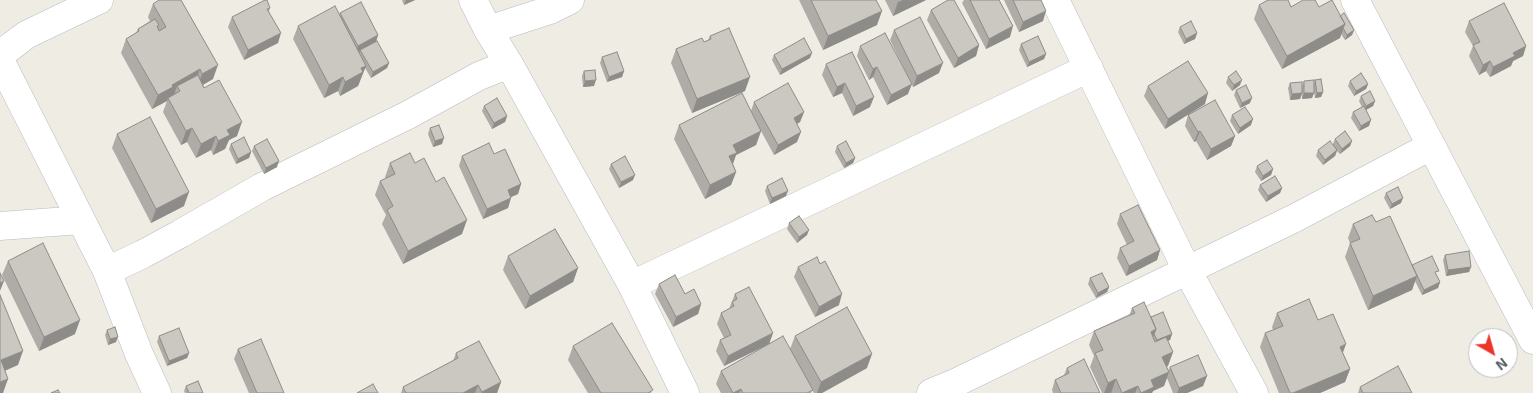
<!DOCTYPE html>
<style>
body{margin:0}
#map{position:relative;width:1533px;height:393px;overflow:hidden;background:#eeece3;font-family:"Exo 2",sans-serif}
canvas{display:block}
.north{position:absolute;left:1468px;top:328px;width:50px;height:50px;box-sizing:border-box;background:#fff;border:1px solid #bdbfc1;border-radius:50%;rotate:142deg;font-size:14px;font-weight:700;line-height:20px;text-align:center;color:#5b5f64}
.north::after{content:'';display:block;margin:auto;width:18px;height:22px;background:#ed342a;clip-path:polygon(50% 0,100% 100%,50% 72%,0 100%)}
</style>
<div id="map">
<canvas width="1533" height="393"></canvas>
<div class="north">N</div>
</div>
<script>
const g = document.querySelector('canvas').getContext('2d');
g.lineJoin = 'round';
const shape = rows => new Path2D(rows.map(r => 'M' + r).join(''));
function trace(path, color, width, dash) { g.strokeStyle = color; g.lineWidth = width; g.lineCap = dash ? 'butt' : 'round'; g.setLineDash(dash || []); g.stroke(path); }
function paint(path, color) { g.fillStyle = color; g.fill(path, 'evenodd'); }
const street = shape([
 [473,0,488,30,509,64,632,285,685,393],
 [1055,0,1187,270,1254,393],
 [1355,0,1533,340],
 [488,30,550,10,570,0],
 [0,55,26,35,99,0],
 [0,60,107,271],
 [0,226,81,220],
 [632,285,1089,68],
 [157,393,139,354,107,271,143,254,180,234,262,187,408,115,479,76,509,64],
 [931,393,953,384,1295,218,1431,146]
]);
trace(street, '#b8bbc0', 29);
trace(street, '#fff', 28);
paint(shape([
 [402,0,415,0,404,5],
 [799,0,876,0,877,25,823,50],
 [885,0,926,0,893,16],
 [964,0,999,0,1010,37,986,49,962,3],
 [1004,0,1041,0,1043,21,1019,32],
 [153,4,213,79,203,85,237,136,229,140,225,149,213,155,211,150,196,158,187,142,181,145,163,112,167,101,152,109,121,53,126,39,136,33,138,29,150,21,148,17],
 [1259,5,1319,7,1340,16,1354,30,1352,35,1345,40,1341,34,1340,38,1282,69,1254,19],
 [270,8,269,12,278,43,244,60,228,27,232,17],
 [931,10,979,45,976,56,954,68,927,20],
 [340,13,378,35,376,41,389,63,387,68,371,78,365,68,358,86,340,96,338,91,324,98,293,39,298,26,340,15],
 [1469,21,1526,46,1523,56,1513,61,1511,66,1490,77,1486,71,1479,75,1469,56,1473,46,1465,32],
 [1180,27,1197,33,1195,39,1184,44,1178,32],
 [894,30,939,73,913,87,890,40],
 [710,36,745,91,692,113,671,63,676,49,704,42,708,40],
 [1021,44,1046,54,1044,59,1027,67,1019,50],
 [860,46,908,94,887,105,873,77,869,80,857,56],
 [774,55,810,58,780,75,772,60],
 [602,57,624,71,622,77,607,82,600,63],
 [826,64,870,107,853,116,842,93,833,97,822,75],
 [584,71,594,86,583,87,582,76],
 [1228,77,1240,85,1232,91,1226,83],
 [1315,80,1323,92,1321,97,1315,98,1314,92,1312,98,1302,99,1302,94,1300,99,1290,100,1288,88,1290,83,1302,86,1304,81,1314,84],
 [1350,81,1368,84,1366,89,1354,96,1348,86],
 [1148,86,1205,104,1165,129,1144,96],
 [1236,90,1250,103,1240,108,1234,95],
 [1361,96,1375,101,1373,106,1366,110,1369,126,1359,131,1351,118,1353,112,1362,107,1359,101],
 [754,102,804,112,800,122,797,124,797,142,774,155,761,131,756,145,736,155,733,164,736,172,731,185,705,199,674,139,679,125,751,111],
 [484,106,507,116,505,122,492,129,482,111],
 [1188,115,1235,136,1231,146,1207,160,1196,141,1194,142,1185,126],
 [1232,115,1251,125,1238,134,1230,121],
 [430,128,442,144,433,147,428,134],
 [117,134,184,206,151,223,112,148],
 [1335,139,1352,141,1350,146,1340,154,1337,151,1335,156,1323,165,1316,156,1318,150,1333,144],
 [231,144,251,152,249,158,236,164,229,149],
 [254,146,277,167,264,174,252,151],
 [837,146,855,158,853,163,844,168,835,152],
 [494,154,521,184,518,194,511,197,508,208,483,219,459,166,462,156],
 [390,163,415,163,462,234,403,264,382,224,386,215,375,195,380,181,386,179,385,177],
 [611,164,633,180,619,188,609,169],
 [1257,166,1273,169,1271,175,1261,181,1255,172],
 [1260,185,1282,188,1280,193,1266,202,1258,190],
 [767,186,786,196,770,204,765,191],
 [1386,193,1401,203,1390,209,1384,198],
 [1120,214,1160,250,1157,260,1126,276,1117,258,1120,248,1127,245,1117,224],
 [1376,222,1412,265,1437,276,1440,282,1438,288,1422,295,1415,281,1412,290,1368,310,1345,257,1350,243,1348,238,1353,224],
 [789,223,807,235,797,243,787,229],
 [1445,255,1471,267,1469,272,1446,276,1443,260],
 [508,256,578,268,573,282,525,309,503,270],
 [8,261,75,334,39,351,2,275],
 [798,267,839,305,815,317,794,277],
 [1090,278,1109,287,1107,292,1096,298,1088,284],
 [659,284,685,294,701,304,698,314,673,327,655,294],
 [735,294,773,333,769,344,724,366,716,351,720,340,724,338,717,324,721,313,729,309],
 [1132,308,1151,317,1172,334,1170,340,1167,341,1173,352,1167,367,1168,371,1170,367,1207,376,1203,386,1187,393,1173,393,1167,378,1164,386,1153,391,1152,393,1102,393,1090,367,1094,356,1089,345,1094,331,1129,316],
 [1277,313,1318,320,1343,353,1350,369,1345,382,1320,393,1279,393,1260,347,1265,333,1273,330,1272,327],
 [107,330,116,342,108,345,105,335],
 [159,336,189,353,187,358,167,366,157,342],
 [795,336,867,368,822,393,814,393,812,390,811,393,721,393,716,384,721,371,790,349],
 [573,346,652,393,588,393,568,360],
 [238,349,284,393,249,393,234,359],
 [456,353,501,382,497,393,401,393,403,387,453,361],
 [1067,368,1100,393,1053,393,1052,390,1055,380,1064,375],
 [186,386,203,393,185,393,184,391],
 [1360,387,1412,393,1358,393]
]), '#afaca7');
paint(shape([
 [406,0,415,0,404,5],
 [903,0,926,0,893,16,898,2],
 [882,11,877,25,823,50,828,36],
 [1046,11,1043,21,1019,32,1023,22],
 [1345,24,1340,38,1282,69,1287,56],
 [1013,26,1010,37,986,49,989,39],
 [1354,30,1352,35,1345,40,1347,35],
 [281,33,278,43,244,60,248,50],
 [1197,33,1195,39,1184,44,1186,39],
 [378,35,375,45,360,50,359,54,354,56,358,46],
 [979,45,976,56,954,68,958,58],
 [1526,46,1523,56,1513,61,1511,66,1490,77,1493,67,1513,53],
 [812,53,810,58,780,75,782,69],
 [1046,54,1044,59,1027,67,1029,62],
 [1490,61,1486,71,1479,75,1483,65],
 [389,63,387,68,371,78,373,72],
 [943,63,939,73,913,87,917,76],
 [218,65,213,79,197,88,202,74],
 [366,66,358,86,340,96,345,82,361,68],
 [877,67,873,77,869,80,873,69],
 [200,69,195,83,177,86,174,95,168,98,167,101,152,109,158,95,172,85],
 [624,71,622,77,607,82,609,77],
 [343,77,338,91,324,98,329,85],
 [750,77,745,91,692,113,697,99],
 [596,80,594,86,583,87,585,81],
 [1242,80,1240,85,1232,91,1234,85],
 [845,83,842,93,833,97,837,87],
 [912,84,908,94,887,105,891,95],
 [1368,84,1366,89,1354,96,1356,91],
 [1323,92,1321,97,1315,98,1317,93],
 [1208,93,1205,104,1165,129,1168,119],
 [1302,93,1300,99,1290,100,1292,94],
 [1304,93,1314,93,1312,98,1302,99],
 [874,97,870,107,853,116,856,106],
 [1252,98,1250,103,1240,108,1242,103],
 [1375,101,1373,106,1364,111,1366,106],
 [804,112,800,122,790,128,794,118],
 [507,116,505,122,492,129,494,123],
 [1253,119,1251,125,1238,134,1240,128],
 [1371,120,1369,126,1359,131,1361,126],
 [242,122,237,136,229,140,225,149,213,155,218,141,227,130],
 [192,128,187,142,181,145,186,131],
 [761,131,756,145,736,155,732,166,724,170,733,145],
 [1200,131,1196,141,1194,142,1198,132],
 [801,132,797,142,774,155,778,145],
 [216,136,211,150,196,158,201,144],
 [1235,136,1231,146,1207,160,1211,149],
 [444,138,442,144,433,147,435,141],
 [1352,141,1350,146,1340,154,1342,149],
 [1337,150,1335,156,1323,165,1325,160],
 [251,152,249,158,236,164,238,159],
 [855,158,853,163,844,168,846,163],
 [279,161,277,167,264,174,266,168],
 [1273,169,1271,175,1261,181,1263,176],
 [736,172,731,185,705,199,710,185],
 [635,175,633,180,619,188,621,182],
 [521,184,518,194,504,200,508,190],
 [1282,188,1280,193,1266,202,1268,196],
 [788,191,786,196,770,204,772,198],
 [189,192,184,206,151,223,156,209],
 [511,198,508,208,483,219,487,209],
 [1403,198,1401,203,1390,209,1392,204],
 [467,220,462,234,403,264,408,251],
 [809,230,807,235,797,243,799,237],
 [1160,250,1157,260,1126,276,1129,266],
 [1471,267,1469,272,1446,276,1448,270],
 [578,268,573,282,525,309,530,296],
 [1417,276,1412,290,1368,310,1373,296],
 [4,281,0,291,0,283],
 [1440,282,1438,288,1422,295,1424,290],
 [1109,287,1107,292,1096,298,1098,293],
 [842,294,839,305,815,317,819,307],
 [701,304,698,314,673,327,676,317],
 [80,320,75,334,39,351,44,337],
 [1156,329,1151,343,1151,332],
 [773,333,769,344,724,366,728,356],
 [1172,334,1170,340,1155,346,1157,340],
 [118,337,116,342,108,345,110,339],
 [1346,344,1341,358,1340,347],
 [23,351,18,365,0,373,1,360],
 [1173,352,1168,366,1157,371,1162,357],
 [189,353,187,358,167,366,169,361],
 [872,354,867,368,822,393,817,393,821,382],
 [1350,369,1345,382,1320,393,1293,393],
 [1169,372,1164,386,1153,391,1152,393,1141,393,1151,380],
 [1207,376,1203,386,1187,393,1177,393,1179,388],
 [8,379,3,393,0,393,0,382],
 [1116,379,1111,393,1104,393,1108,383],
 [501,382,497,393,481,393,482,392],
 [478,385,475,393,463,393],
 [1138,386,1135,393,1122,393],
 [741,389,739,393,733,393]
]), '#8e8c88');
const building = shape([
 [159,0,181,0,218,65,202,74,200,69,172,85,173,87,158,95,126,39,139,31,138,29,155,19,159,25,157,26,159,31,166,27,153,4,159,0],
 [265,0,267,0,270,8,267,9,281,33,248,50,232,17,265,0],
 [811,0,876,0,882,11,828,36,811,0],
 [948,0,954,0,979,45,958,58,931,10,948,0],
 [970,0,999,0,1013,26,989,39,970,0],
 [1013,0,1041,0,1046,11,1023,22,1013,0],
 [1268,0,1288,0,1291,7,1303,0,1315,0,1319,7,1332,0,1345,24,1287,56,1259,5,1268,0],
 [361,2,378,35,358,46,340,13,361,2],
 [1504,3,1526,46,1513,53,1515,56,1493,67,1490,61,1483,65,1473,45,1480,42,1469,21,1504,3],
 [335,6,366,66,361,68,363,72,345,82,343,77,329,85,298,26,335,6],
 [1344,13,1354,30,1347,35,1343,28,1345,24,1340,16,1344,13],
 [920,17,943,63,917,76,894,30,920,17],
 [1191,21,1197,33,1186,39,1180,27,1191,21],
 [729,28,750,77,697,99,676,49,702,38,704,42,711,39,710,36,729,28],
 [885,33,912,84,891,95,877,67,873,69,860,46,885,33],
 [1038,36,1046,54,1029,62,1021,44,1038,36],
 [804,38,812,53,782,69,774,55,804,38],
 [377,41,389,63,373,72,360,50,377,41],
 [617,52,624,71,609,77,602,57,617,52],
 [852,52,874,97,856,106,845,83,837,87,826,64,852,52],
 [1188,61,1208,93,1168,119,1148,86,1188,61],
 [595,70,596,80,585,81,584,71,595,70],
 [1236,71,1242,80,1234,85,1228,77,1236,71],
 [1361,73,1368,84,1356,91,1350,81,1361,73],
 [198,75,204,88,219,80,242,122,227,130,230,135,218,141,216,136,201,144,192,128,186,131,168,98,180,91,177,86,198,75],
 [1321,79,1323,92,1317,93,1315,80,1321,79],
 [1314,80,1314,93,1304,93,1304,81,1314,80],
 [1302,82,1302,93,1292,94,1290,83,1302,82],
 [788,83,804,112,794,118,801,132,778,145,754,102,788,83],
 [1246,85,1252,98,1242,103,1236,90,1246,85],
 [1370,91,1375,101,1366,106,1361,96,1370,91],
 [742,93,761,131,733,145,737,153,729,156,736,172,710,185,679,125,742,93],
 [497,98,507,116,494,123,484,106,497,98],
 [1215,100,1235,136,1211,149,1200,131,1198,132,1188,115,1215,100],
 [1364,106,1371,120,1361,126,1353,112,1364,106],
 [1245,107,1253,119,1240,128,1232,115,1245,107],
 [150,117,189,192,156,209,117,134,150,117],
 [439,125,444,138,435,141,430,128,439,125],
 [1345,131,1352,141,1342,149,1335,139,1345,131],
 [244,137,251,152,238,159,231,144,244,137],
 [267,139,279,161,266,168,254,146,267,139],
 [846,141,855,158,846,163,837,146,846,141],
 [1330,141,1337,150,1325,160,1318,150,1330,141],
 [489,143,494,154,505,149,521,184,508,190,511,198,487,209,462,156,489,143],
 [410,153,415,163,424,158,436,182,444,177,467,220,408,251,387,210,393,206,380,181,395,174,390,163,410,153],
 [625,156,635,175,621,182,611,164,625,156],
 [1267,160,1273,169,1263,176,1257,166,1267,160],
 [1275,176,1282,188,1268,196,1260,185,1275,176],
 [782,178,788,191,772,198,767,186,782,178],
 [1398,187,1403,198,1392,204,1386,193,1398,187],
 [1138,205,1160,250,1129,266,1120,248,1134,241,1120,214,1138,205],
 [1372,215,1376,222,1390,216,1417,276,1373,296,1350,243,1360,239,1353,224,1372,215],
 [799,216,809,230,799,237,789,223,799,216],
 [555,229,578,268,530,296,508,256,555,229],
 [43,243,80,320,44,337,8,261,43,243],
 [1469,251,1471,267,1448,270,1445,255,1469,251],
 [1432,256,1439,271,1435,272,1440,282,1424,290,1412,265,1432,256],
 [817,257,820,264,825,261,842,294,819,307,798,267,817,257],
 [0,273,4,281,0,283,0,273],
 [1102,273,1109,287,1098,293,1090,278,1102,273],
 [675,275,685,294,694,289,701,304,676,317,659,284,675,275],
 [749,287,773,333,728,356,720,340,731,335,721,313,734,306,732,302,737,299,735,294,749,287],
 [0,295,23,351,1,360,8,379,0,382,0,295],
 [1309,299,1318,320,1333,314,1346,344,1340,347,1350,369,1293,393,1290,393,1265,333,1283,326,1277,313,1309,299],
 [1144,302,1156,329,1151,332,1155,342,1166,337,1173,352,1162,357,1169,372,1151,380,1154,387,1141,393,1138,386,1122,393,1116,379,1108,383,1095,353,1103,350,1094,331,1135,313,1132,308,1144,302],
 [847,307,872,354,821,382,795,336,847,307],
 [1163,312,1172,334,1157,340,1154,334,1156,329,1151,317,1163,312],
 [612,323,653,390,648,393,601,393,573,346,612,323],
 [115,327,118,337,110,339,107,330,115,327],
 [179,328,189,353,169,361,159,336,179,328],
 [783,336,813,390,807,393,743,393,741,389,733,393,721,371,783,336],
 [261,339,284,393,257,393,238,349,261,339],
 [479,341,501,382,482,392,478,385,463,393,406,393,403,387,458,358,456,353,479,341],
 [1198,355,1207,376,1179,388,1170,367,1198,355],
 [1084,359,1100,393,1061,393,1055,380,1069,373,1067,368,1084,359],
 [1398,366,1412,393,1363,393,1360,387,1398,366],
 [198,381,203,393,189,393,186,386,198,381],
 [373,384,378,393,357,393,373,384],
 [58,390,60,393,51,393,58,390]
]);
paint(building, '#cbc8c2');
trace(building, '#8e8c88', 1);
</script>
